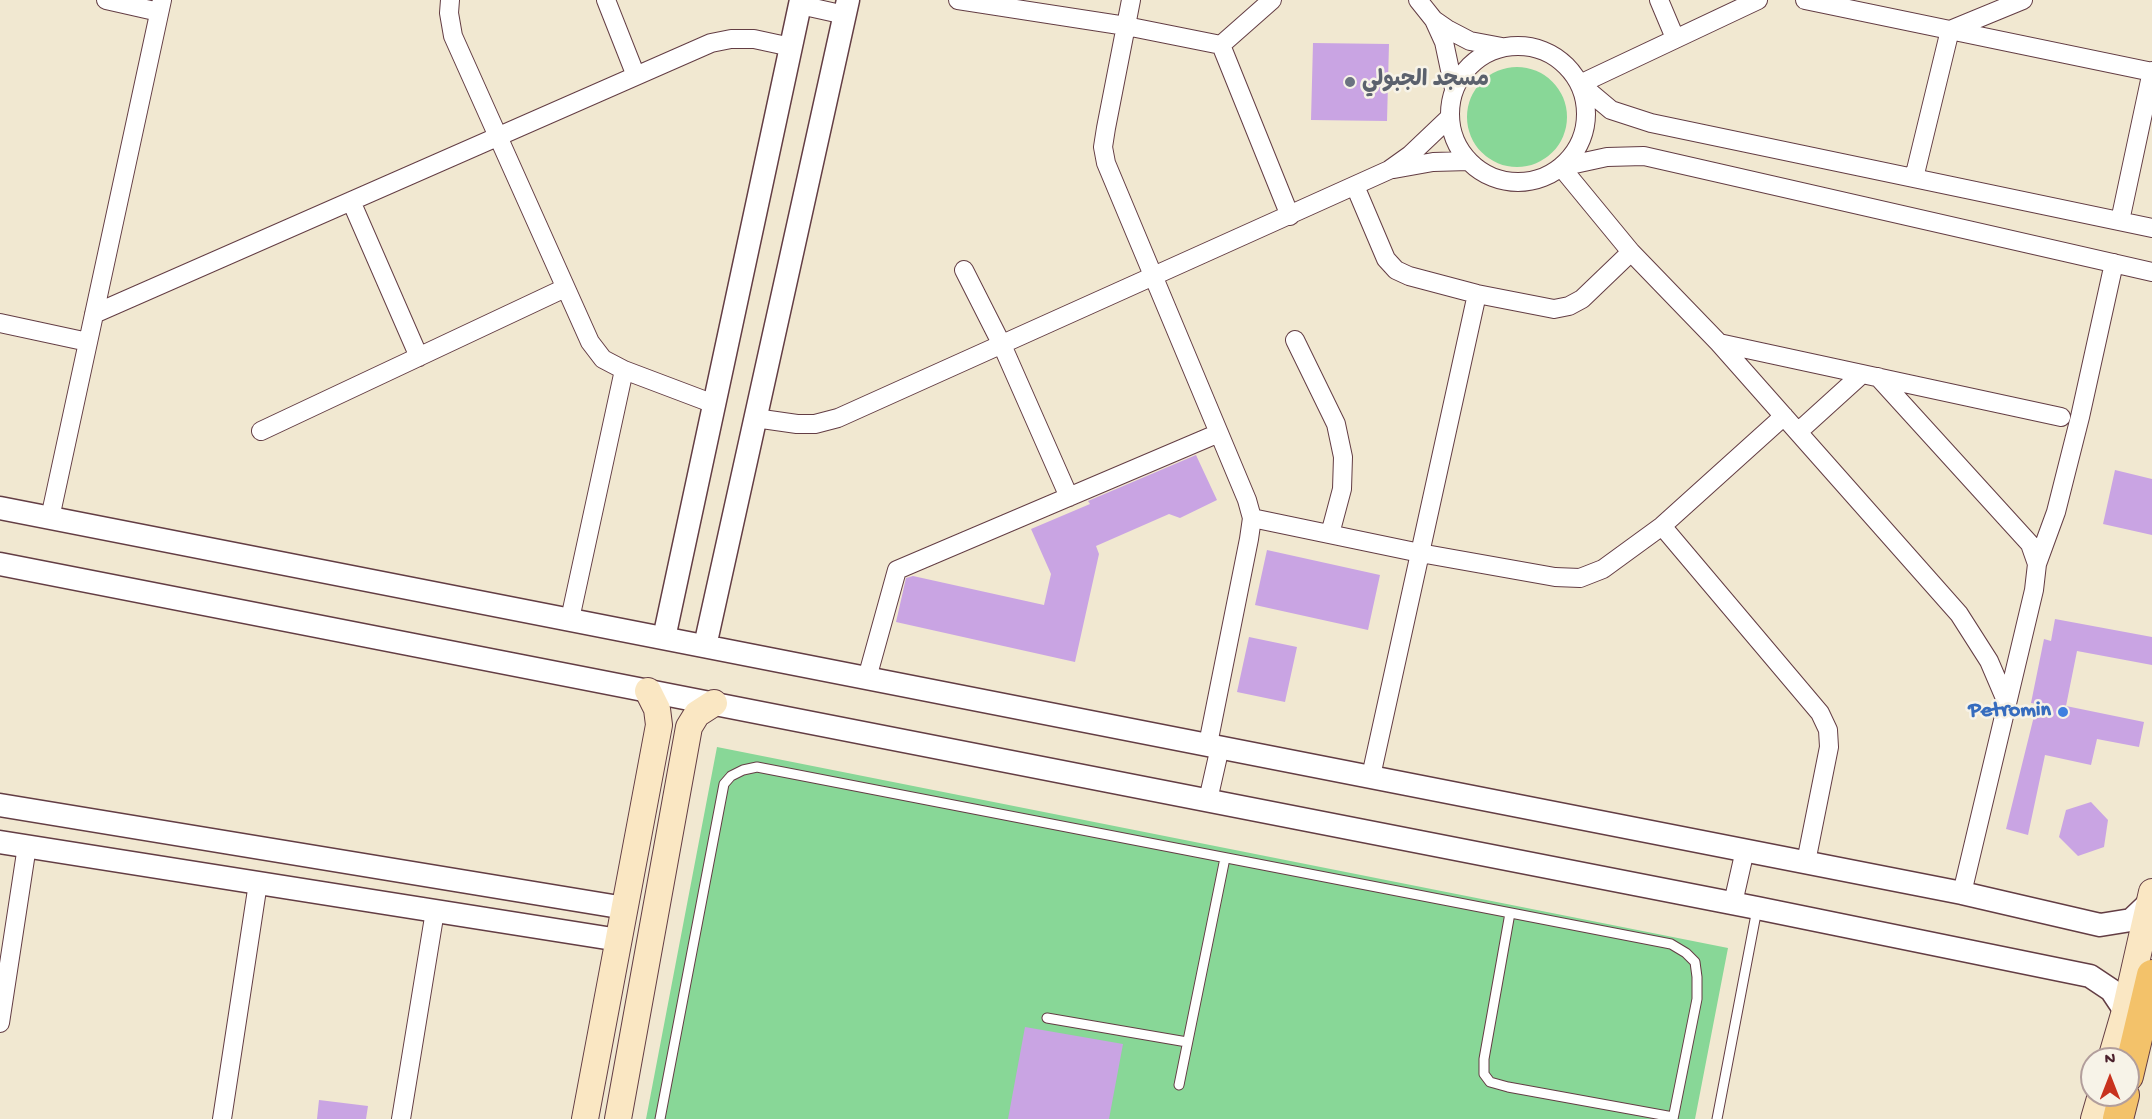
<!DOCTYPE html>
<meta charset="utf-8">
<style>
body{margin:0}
#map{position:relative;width:2152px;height:1119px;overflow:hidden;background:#f1e8d1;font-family:"Gochi Hand",sans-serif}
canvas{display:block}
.north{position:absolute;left:2080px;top:1047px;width:60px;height:60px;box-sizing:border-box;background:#f7f3e8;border:2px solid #b29e9c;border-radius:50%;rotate:0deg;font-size:16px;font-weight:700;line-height:24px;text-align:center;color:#4a1f2b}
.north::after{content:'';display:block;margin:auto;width:21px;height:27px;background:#c8321e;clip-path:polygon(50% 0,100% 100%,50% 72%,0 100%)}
</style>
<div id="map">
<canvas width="2152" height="1119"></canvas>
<div class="north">N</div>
</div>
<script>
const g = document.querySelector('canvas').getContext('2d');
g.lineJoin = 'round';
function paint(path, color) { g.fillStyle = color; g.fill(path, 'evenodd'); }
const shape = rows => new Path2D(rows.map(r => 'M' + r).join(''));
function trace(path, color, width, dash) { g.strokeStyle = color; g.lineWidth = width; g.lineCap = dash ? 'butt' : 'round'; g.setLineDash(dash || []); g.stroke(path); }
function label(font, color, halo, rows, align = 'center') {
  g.font = font + ' "Gochi Hand","Playpen Sans Arabic",sans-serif'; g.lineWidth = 5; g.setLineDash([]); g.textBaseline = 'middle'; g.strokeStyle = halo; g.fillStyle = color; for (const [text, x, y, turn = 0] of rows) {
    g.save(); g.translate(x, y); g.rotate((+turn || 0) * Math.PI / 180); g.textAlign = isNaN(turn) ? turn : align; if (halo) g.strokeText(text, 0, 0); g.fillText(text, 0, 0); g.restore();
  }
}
paint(shape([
 '1467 117a50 50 0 1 1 100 0a50 50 0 1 1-100 0Z',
 [717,747,1728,948,1695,1119,646,1119]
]), '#88d797');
paint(shape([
 [1313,43,1389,44,1387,121,1311,120],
 [1196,455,1217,500,1180,518,1169,514,1096,546,1099,554,1075,662,896,622,906,578,913,576,1044,605,1051,574,1031,529,1090,504,1088,501],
 [2115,470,2152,479,2152,535,2103,524],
 [1267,550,1380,575,1368,630,1255,605],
 [2055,619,2152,637,2152,665,2077,651,2066,706,2144,722,2139,747,2097,739,2091,765,2045,755,2028,835,2006,829,2037,704,2031,703,2044,639,2051,641],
 [1249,637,1297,647,1285,702,1237,692],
 [2091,802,2108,820,2104,847,2078,856,2059,837,2066,810],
 [1025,1027,1123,1044,1109,1119,1008,1119],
 [319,1100,368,1106,366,1119,317,1119]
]), '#c9a4e3');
const service = shape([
 [1510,913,1484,1059,1484,1074,1490,1082,1508,1087,1673,1117],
 [1047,1018,1187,1042],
 [1179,1085,1225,858],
 [660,1119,724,784,731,776,743,770,757,767,1671,944,1686,953,1695,962,1697,977,1697,999,1673,1119],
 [1717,1119,1757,909]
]);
const minor = shape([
 [106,0,159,12],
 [450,0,449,13,453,36,590,342,603,359,624,370,714,404],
 [606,0,636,76],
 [958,0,1126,26,1221,45],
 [1131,0,1106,128,1103,147,1106,163,1247,500,1252,518,1249,539,1208,744],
 [1418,0,1434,20,1447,29,1470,41,1502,47],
 [1659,0,1675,38],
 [1758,0,1580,84,1611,110,1651,123,2152,228],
 [1805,0,2152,72],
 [800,5,845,15],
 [1434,20,1444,42,1454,89],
 [1221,45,1290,216],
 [1221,45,1272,0],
 '1450 114a68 68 0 1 1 136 0a68 68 0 1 1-136 0Z',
 [1394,169,1433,162,1469,161],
 [1914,178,1950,30,2023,0],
 [1355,186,1386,259,1396,270,1409,276,1477,294,1554,309,1569,306,1582,299,1631,252],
 [351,201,419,357],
 [2120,221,2152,71],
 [964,270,1002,345,1069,497],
 [94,314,711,43,731,39,754,39,791,47],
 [0,323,88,342],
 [1295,340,1336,424,1343,457,1342,489,1330,534],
 [1719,343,2061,417],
 [1878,377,2030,544,2037,564,2034,590,1962,893],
 [755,418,797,424,815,424,838,418,1389,170,1410,155,1450,117],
 [261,431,565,288],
 [1798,432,1862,374],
 [50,518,162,0],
 [1252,518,1420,553,1555,577,1580,578,1603,569,1662,526,1784,416],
 [1662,526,1820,713,1828,730,1829,747,1806,862],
 [2037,564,2056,512,2080,417,2114,263],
 [570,619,624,370],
 [867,678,897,570,1219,433],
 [2007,703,1989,661,1959,614,1719,343,1631,252,1561,167,1607,157,1644,156,2152,272],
 [1371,776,1477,294],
 [1208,800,1220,747],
 [1733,903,1745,850],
 [0,1023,27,846],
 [222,1119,258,883],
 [401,1119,435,911]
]);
const tertiary = shape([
 [0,508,1962,893,2100,925,2131,920,2150,902],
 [0,564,1757,908,2090,976,2111,990,2125,1011],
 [664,638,801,0],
 [705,646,848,0],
 [0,805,625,908],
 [0,842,619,940]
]);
const secondary = shape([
 [2111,1059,2125,1011,2152,892],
 [585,1119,659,725,657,709,648,691],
 [618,1119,689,727,697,714,714,703],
 [2094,1119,2101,1095]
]);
const trunk = shape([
 [2128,1076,2152,975],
 [2118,1119,2124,1095]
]);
trace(service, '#633d44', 11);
trace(minor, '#633d44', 20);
trace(tertiary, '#633d44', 25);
trace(secondary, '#633d44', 28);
trace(trunk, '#633d44', 32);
trace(service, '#fff', 9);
trace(minor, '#fff', 18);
trace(tertiary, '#fff', 22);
trace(secondary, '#fae7c3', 26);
trace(trunk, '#f3c26a', 30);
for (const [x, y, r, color] of [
 [1350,82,6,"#6b7280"],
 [2063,712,6,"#3f7fe0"]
]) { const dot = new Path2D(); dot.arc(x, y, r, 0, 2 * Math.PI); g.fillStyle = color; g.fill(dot); trace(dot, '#f7f3e8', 2); }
label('bold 22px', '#5b616d', '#f7f3e8', [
 ["مسجد الجبولي",1362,82]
], 'left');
label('bold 22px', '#366cbe', '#f7f3e8', [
 ["Petromin",2051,712]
], 'right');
</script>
